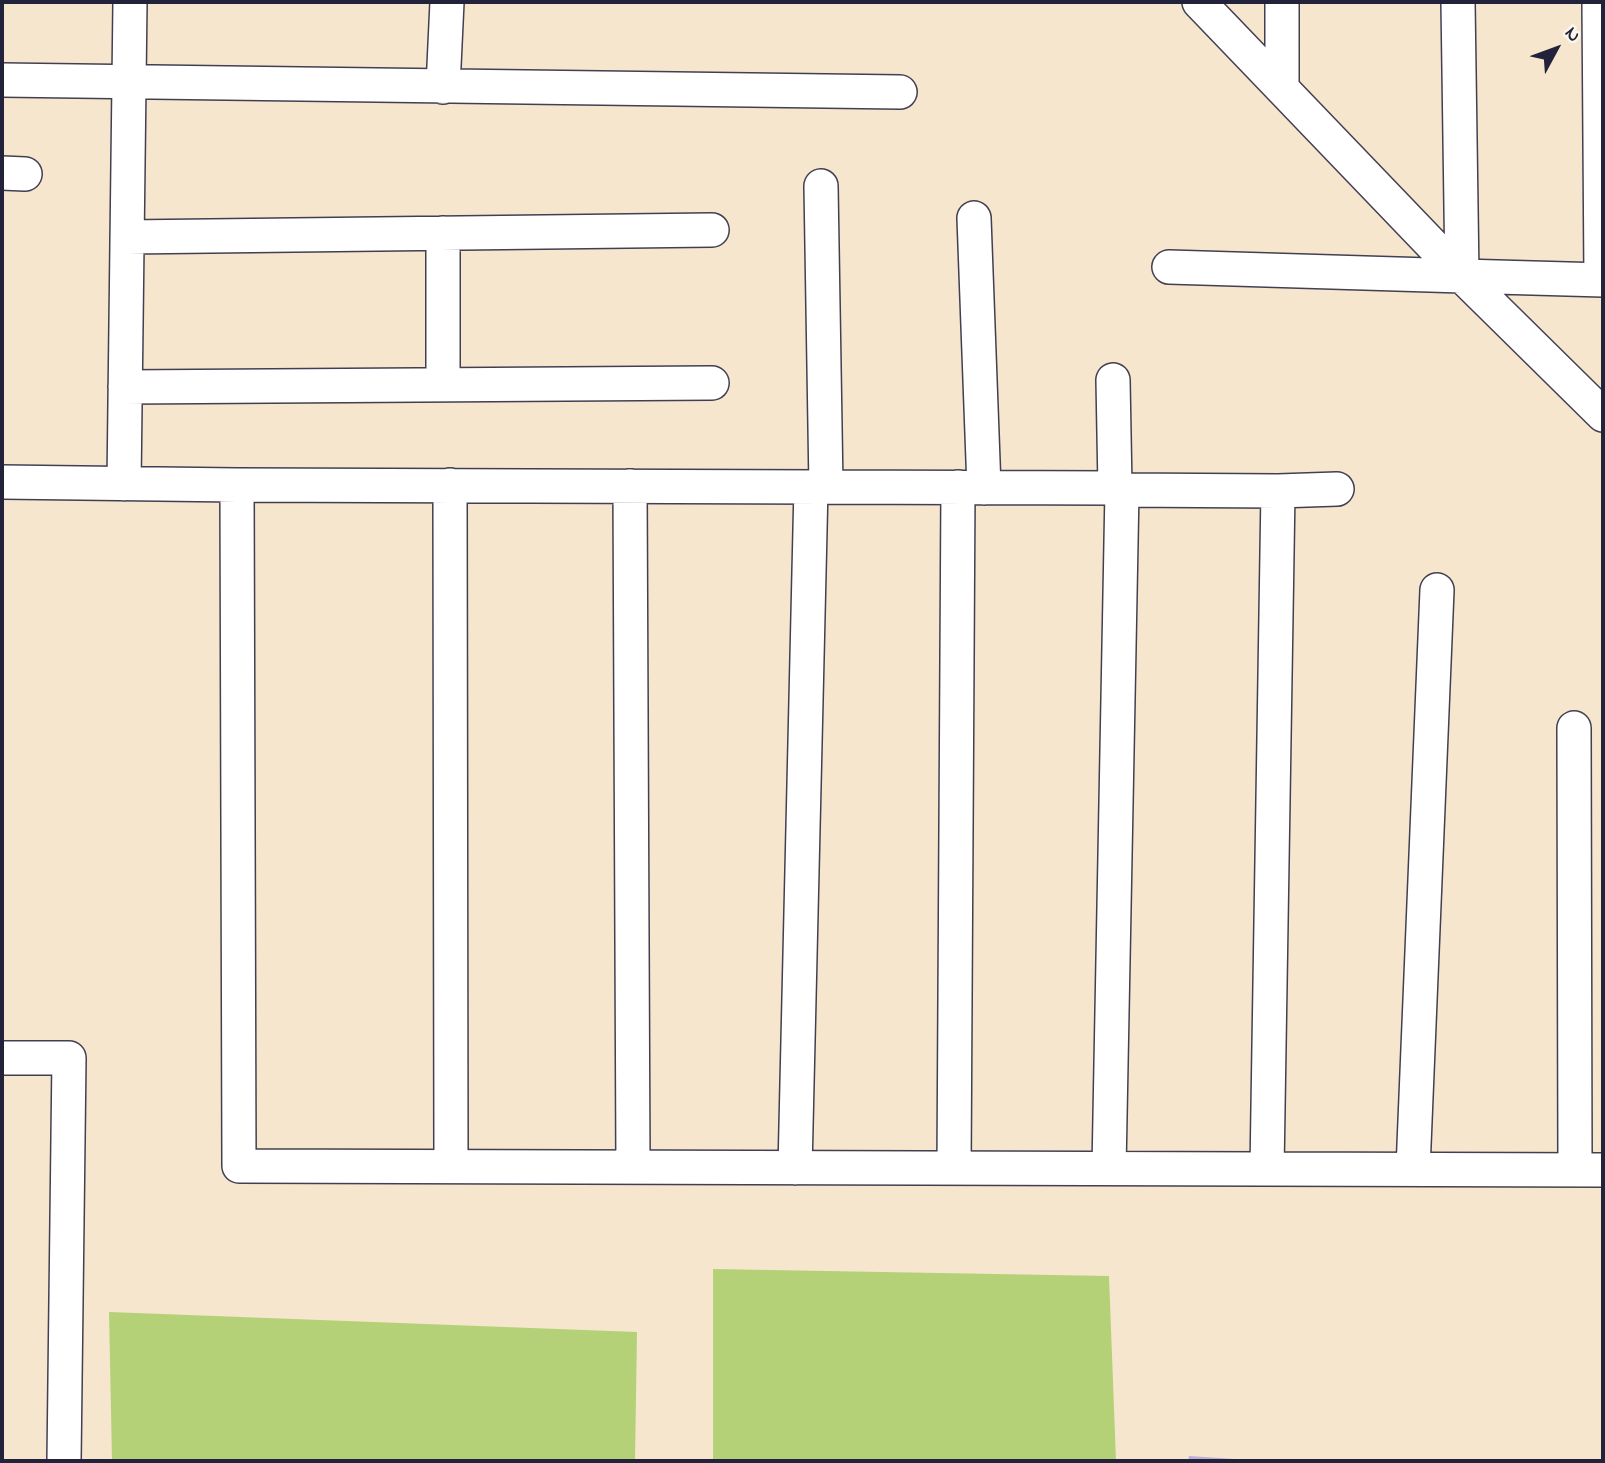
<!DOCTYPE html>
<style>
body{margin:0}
#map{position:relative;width:1605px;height:1463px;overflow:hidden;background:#f6e6ce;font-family:"Indie Flower",sans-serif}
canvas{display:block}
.frame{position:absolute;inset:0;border:4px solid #22223b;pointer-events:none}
.north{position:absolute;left:1521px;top:14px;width:70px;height:70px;-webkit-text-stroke:5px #fbf7ec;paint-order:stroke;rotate:49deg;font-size:19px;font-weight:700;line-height:28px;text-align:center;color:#22223b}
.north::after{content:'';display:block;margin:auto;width:24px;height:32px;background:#22223b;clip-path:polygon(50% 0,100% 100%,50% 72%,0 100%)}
</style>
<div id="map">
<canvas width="1605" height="1463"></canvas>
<div class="frame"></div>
<div class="north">N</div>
</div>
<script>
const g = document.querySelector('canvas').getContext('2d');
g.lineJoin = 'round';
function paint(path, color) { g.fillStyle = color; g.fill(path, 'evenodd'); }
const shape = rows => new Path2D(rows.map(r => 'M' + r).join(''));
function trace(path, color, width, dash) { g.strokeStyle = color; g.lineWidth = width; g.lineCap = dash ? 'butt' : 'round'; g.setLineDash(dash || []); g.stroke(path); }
paint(shape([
 [713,1269,1109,1276,1116,1461,713,1461],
 [109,1312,637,1332,635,1461,112,1461]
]), '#b5d177');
paint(shape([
 [1189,1456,1235,1459,1235,1461,1188,1461]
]), '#bfaeda');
const minor = shape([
 [1199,2,1462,276,1603,415],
 [1599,2,1601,280],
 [2,80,900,92],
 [443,87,447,2],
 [1282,88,1282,2],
 [2,173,25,174],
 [821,186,826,487],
 [974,218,984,488],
 [443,233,443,385],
 [127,237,712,230],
 [1169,267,1462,276,1458,2],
 [1462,276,1603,280],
 [1113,380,1115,488],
 [125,387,712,383],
 [2,482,237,485,1115,488,1122,490,1278,491,1337,489],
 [124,484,130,2],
 [237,485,239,1166,1603,1170],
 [450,485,451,1166],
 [630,486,633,1167],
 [1574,728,1575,1169],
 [2,1058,69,1058,64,1461],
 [795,1168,811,487],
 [954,1168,958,487],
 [1109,1168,1122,490],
 [1267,1169,1278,491],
 [1413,1169,1437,590]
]);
trace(minor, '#423f51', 36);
trace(minor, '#fff', 33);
</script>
